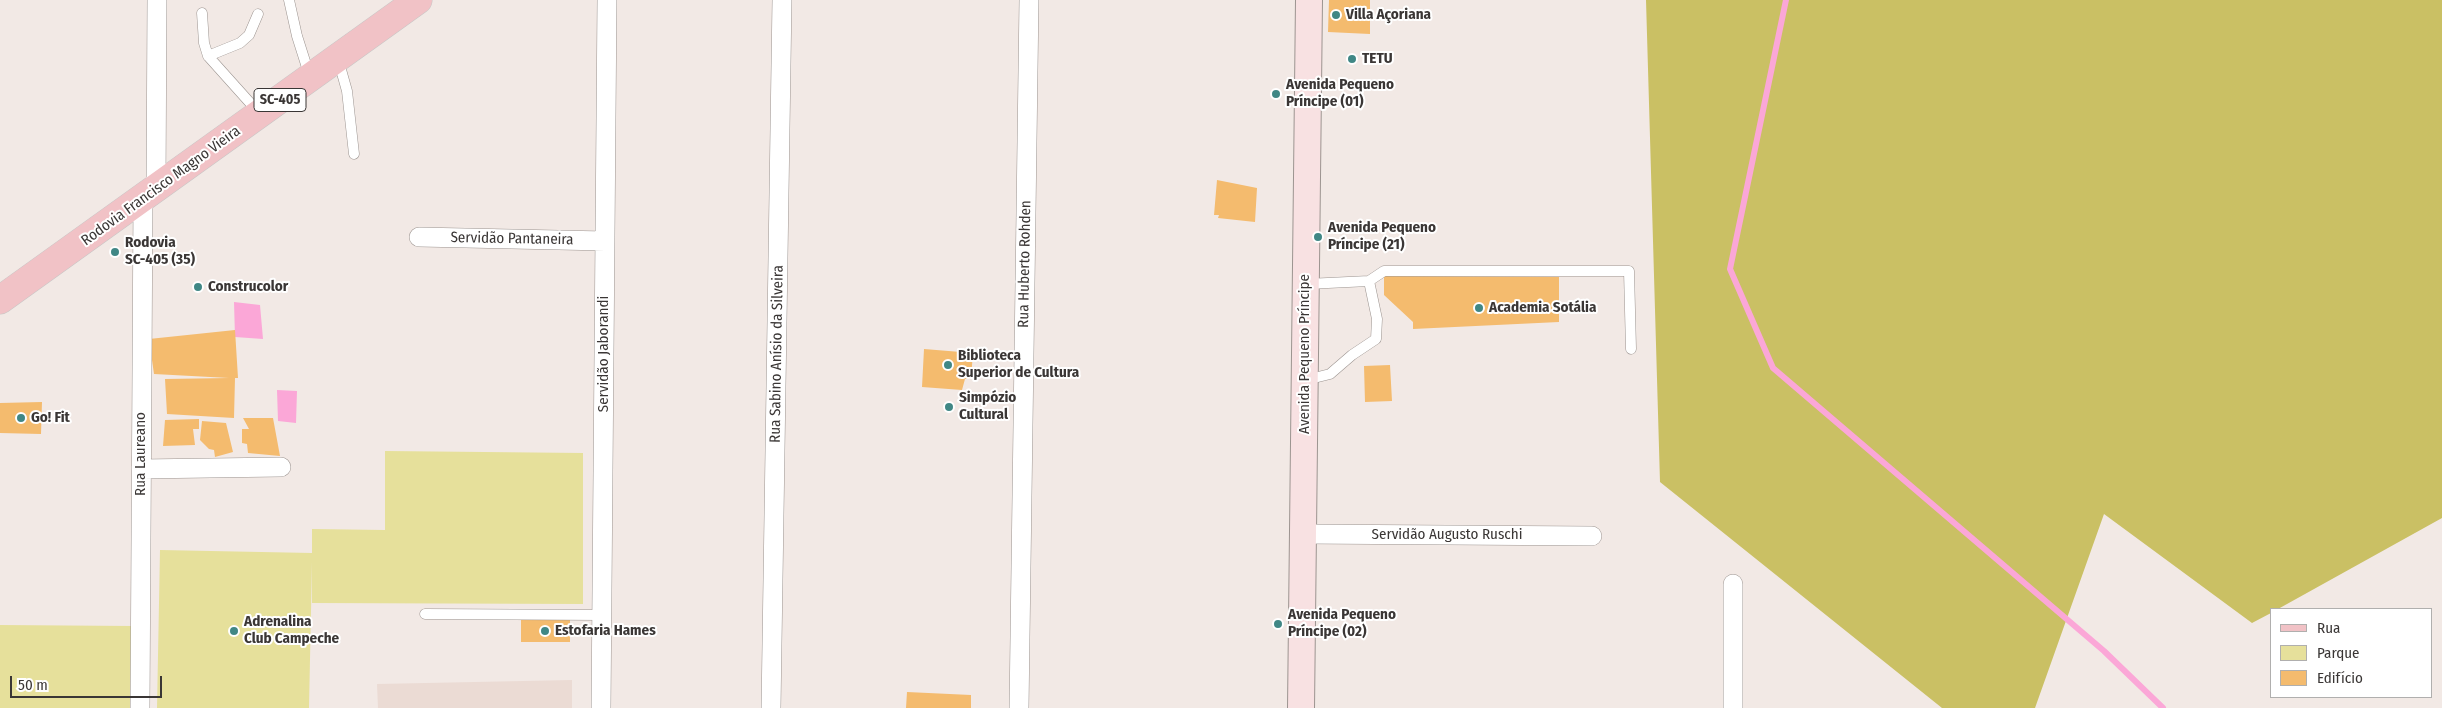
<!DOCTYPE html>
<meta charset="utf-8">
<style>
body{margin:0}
#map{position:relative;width:2442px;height:708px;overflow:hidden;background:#f2e9e5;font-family:"Fira Sans Condensed",sans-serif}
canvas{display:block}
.legend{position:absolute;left:2270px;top:608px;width:162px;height:90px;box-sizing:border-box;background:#fff;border:1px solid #b0afae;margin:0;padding:6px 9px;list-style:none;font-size:15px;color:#3a3635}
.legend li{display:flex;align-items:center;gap:10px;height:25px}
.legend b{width:25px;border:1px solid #b0afae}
.scale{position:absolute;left:10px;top:676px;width:152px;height:22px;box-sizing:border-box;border:2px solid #3a3635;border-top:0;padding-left:6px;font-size:15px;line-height:18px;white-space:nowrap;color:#3a3635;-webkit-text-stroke:4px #fff;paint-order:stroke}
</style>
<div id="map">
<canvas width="2442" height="708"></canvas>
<ul class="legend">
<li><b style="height:6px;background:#f1c2c6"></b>Rua</li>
<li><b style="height:14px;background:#e6e09b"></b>Parque</li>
<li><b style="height:14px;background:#f4bb6e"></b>Edifício</li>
</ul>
<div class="scale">50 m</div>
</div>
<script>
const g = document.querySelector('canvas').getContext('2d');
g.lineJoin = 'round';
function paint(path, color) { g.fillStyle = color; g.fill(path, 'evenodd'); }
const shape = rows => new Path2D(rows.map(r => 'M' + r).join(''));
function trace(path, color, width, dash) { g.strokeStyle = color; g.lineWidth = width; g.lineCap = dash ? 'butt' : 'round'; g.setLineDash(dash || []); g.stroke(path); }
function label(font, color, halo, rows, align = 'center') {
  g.font = font + ' "Fira Sans Condensed",sans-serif'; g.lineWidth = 4; g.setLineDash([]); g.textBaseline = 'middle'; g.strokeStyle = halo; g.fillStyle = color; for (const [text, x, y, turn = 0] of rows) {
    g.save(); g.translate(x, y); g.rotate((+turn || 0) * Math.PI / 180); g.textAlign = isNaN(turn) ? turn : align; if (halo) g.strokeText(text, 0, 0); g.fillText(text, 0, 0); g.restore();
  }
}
paint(shape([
 [572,680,572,708,378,708,377,684]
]), '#ebdbd4');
paint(shape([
 [385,451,583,453,583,604,312,603,312,562,309,708,157,708,160,550,312,553,312,529,385,530],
 [0,625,134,626,133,708,0,708]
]), '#e6e09b');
paint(shape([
 [1646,0,2442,0,2442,518,2278,609,2271,609,2271,613,2252,623,2104,514,2035,708,1942,708,1660,482]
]), '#cac064');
paint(shape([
 [234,302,260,305,263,339,235,337],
 [277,390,297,391,296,423,278,421]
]), '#fba7d7');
trace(shape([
 [1786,0,1730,269,1773,368,2104,651,2163,708]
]), '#fba7d7', 6);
paint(shape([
 [1329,0,1370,0,1370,34,1328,32],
 [1217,180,1257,188,1255,222,1218,218,1219,215,1214,215],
 [1384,276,1559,277,1559,322,1413,329,1413,322,1384,295],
 [235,330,238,378,235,378,234,418,167,414,165,379,229,378,154,374,149,339],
 [924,349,973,353,971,378,965,379,962,390,922,387],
 [1390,365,1392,401,1365,402,1364,366],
 [42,402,41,434,0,433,0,403],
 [243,418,273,418,280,456,248,453,247,444,242,443,242,429,249,429],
 [199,419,199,429,193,429,195,445,163,446,165,420],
 [202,421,226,423,233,452,215,457,214,450,209,449,200,440],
 [521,619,570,620,570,642,521,642],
 [907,692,971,695,971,708,906,708]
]), '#f4bb6e');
const lane = shape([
 [289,0,297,36,310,77],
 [202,13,204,43,208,56,260,114],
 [208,56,240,43,249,35,258,14],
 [338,59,347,91,354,154],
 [1369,281,1384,271,1629,271,1631,349],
 [1306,380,1330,374,1352,355,1376,339,1377,319,1369,281,1307,284],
 [425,614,602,615]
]);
const street = shape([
 [156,189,157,0],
 [419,237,605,241],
 [141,469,281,467],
 [1303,534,1592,536],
 [140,708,143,199],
 [601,708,607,0],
 [771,708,782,0],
 [1019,708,1029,0],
 [1733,708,1733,584]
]);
const secondary = shape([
 [1301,708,1309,0]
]);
const primary = shape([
 [0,300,418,0]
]);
trace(lane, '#9c9490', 11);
trace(street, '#9c9490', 20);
trace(secondary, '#9c9490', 28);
trace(primary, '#c8c7c6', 29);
trace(lane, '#fff', 10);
trace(street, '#fff', 19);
trace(secondary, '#f8e1e2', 26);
trace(primary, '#f1c2c6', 28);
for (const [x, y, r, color] of [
 [1336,15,5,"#408785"],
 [1352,59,5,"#408785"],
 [1276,94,5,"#408785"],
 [1318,237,5,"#408785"],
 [115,252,5,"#408785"],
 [198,287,5,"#408785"],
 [1479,308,5,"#408785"],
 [948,365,5,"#408785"],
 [949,407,5,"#408785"],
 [21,418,5,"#408785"],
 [1278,624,5,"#408785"],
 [234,631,5,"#408785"],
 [545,631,5,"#408785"]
]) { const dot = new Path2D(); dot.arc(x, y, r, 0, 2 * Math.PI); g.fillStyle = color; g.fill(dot); trace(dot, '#fff', 2); }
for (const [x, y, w] of [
 [280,100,52]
]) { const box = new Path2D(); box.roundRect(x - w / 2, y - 11.5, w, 23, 4); g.fillStyle = '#fff'; g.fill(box); trace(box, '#3a3635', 1); }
label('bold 14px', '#3a3635', null, [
 ["SC-405",280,100]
]);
label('bold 15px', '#3a3635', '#fff', [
 ["Villa Açoriana",1346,15],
 ["TETU",1362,59],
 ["Avenida Pequeno",1286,85],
 ["Príncipe (01)",1286,102],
 ["Avenida Pequeno",1328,228],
 ["Príncipe (21)",1328,245],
 ["Rodovia",125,243],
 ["SC-405 (35)",125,260],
 ["Construcolor",208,287],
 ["Academia Sotália",1489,308],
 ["Biblioteca",958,356],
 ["Superior de Cultura",958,373],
 ["Simpózio",959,398],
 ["Cultural",959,415],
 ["Go! Fit",31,418],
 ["Avenida Pequeno",1288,615],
 ["Príncipe (02)",1288,632],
 ["Adrenalina",244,622],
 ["Club Campeche",244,639],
 ["Estofaria Hames",555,631]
], 'left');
label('15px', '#3a3635', '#fff', [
 ["Rodovia Francisco Magno Vieira",161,186,-36],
 ["Servidão Pantaneira",512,239,1],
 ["Rua Huberto Rohden",1025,264,-89],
 ["Servidão Jaborandi",604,354,-90],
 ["Rua Sabino Anísio da Silveira",777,354,-89],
 ["Avenida Pequeno Príncipe",1305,354,-90],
 ["Rua Laureano",141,454,-90],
 ["Servidão Augusto Ruschi",1447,535]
]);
</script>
